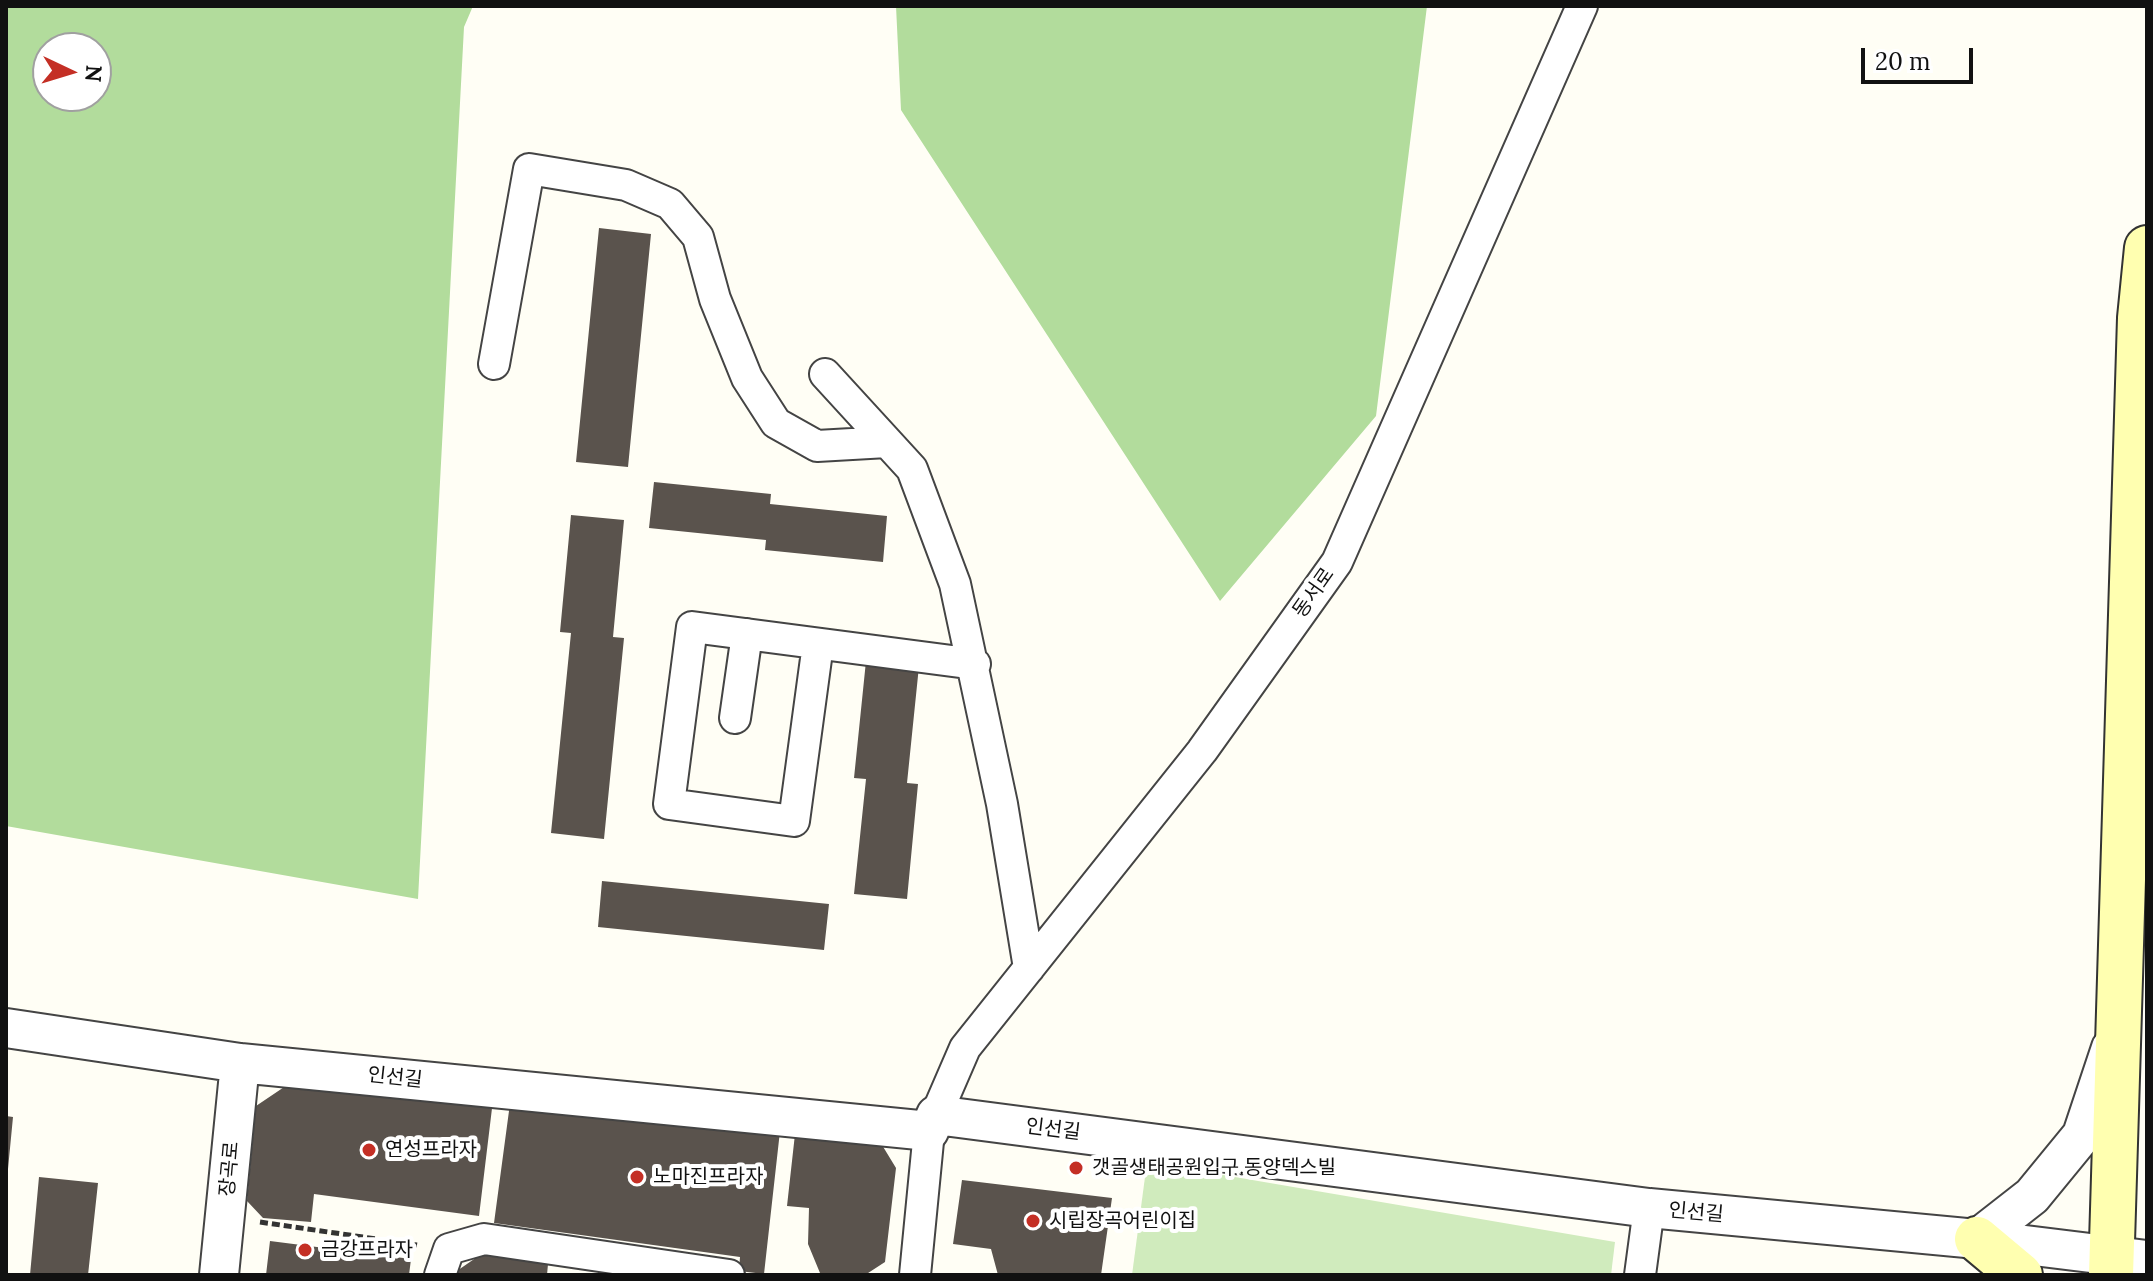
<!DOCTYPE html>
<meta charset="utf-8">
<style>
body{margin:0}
#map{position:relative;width:2153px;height:1281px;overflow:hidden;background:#fffef5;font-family:Lora,serif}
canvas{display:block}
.frame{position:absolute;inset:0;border:8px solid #111;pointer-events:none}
.north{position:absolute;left:32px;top:32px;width:80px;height:80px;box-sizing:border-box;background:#fff;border:2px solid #a0a0a0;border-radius:50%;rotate:94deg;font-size:22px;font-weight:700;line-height:32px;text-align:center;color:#111}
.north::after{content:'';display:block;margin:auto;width:28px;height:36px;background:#c42f25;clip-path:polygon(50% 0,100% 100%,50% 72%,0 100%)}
.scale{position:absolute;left:1861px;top:48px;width:112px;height:36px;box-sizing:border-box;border:4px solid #111;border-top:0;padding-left:10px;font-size:24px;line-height:28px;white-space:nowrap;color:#111;-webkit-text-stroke:6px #fff;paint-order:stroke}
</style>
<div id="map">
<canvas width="2153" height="1281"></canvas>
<div class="frame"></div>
<div class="north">N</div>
<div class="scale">20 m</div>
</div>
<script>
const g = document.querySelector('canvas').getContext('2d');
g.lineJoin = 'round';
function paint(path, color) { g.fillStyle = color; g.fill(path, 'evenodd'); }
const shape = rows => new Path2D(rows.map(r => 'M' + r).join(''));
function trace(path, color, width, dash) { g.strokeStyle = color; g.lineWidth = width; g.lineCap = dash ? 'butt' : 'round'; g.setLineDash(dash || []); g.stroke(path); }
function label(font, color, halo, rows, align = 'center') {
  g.font = font + ' Lora,"Noto Sans KR",serif'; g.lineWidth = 8; g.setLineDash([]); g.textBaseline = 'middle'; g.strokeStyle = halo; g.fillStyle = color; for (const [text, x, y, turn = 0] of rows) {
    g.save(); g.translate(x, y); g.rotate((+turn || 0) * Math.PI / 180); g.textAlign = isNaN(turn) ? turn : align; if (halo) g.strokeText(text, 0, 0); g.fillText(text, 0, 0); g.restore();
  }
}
paint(shape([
 [1147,1162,1615,1242,1611,1275,1132,1275]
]), '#d0ebbd');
paint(shape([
 [6,6,473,6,464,27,418,899,6,826],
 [48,48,96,48,96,96,48,96],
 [896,6,1427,6,1376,416,1220,601,901,110]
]), '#b2dc9c');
paint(shape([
 [599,228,651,234,628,467,576,462],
 [654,482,771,494,770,504,887,516,883,562,765,550,766,540,649,528],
 [571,515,624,520,613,637,624,638,604,839,551,833,571,633,560,632],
 [866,661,919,666,907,783,918,784,907,899,854,894,866,779,854,778],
 [602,881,829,904,824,950,598,927],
 [302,1075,493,1100,479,1216,314,1194,311,1222,263,1218,247,1201,256,1106],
 [511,1096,780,1131,764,1274,739,1271,740,1257,494,1223],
 [6,1116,13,1117,8,1169,6,1169],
 [795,1134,882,1145,896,1168,885,1262,865,1275,820,1273,808,1244,809,1208,787,1206],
 [39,1177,98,1183,88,1275,30,1275],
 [962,1180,1112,1198,1101,1275,998,1275,991,1249,953,1244],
 [270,1241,411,1259,409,1275,266,1275],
 [480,1255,548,1264,547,1275,451,1275]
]), '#5a534d');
const minor = shape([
 [494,364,529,169,626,185,670,204,698,237,715,299,747,378,776,423,817,446,887,442],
 [825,374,912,469,955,584,1002,804,1029,968],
 [818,644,794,821,669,804,692,627,975,664],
 [735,718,747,634],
 [936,1115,965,1048,1202,751,1337,562,1582,6],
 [440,1275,449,1249,484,1239,729,1275],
 [915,1275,929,1131],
 [1640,1275,1649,1208]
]);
const tertiary = shape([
 [6,1028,240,1063,929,1131,936,1115,1649,1208,1977,1239,2147,1260],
 [1977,1239,2032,1196,2082,1135,2111,1048],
 [219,1275,240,1063]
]);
const secondary = shape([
 [1977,1239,2020,1275],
 [2111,1275,2140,318,2147,248]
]);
trace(minor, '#444', 34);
trace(tertiary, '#444', 42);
trace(secondary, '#333', 48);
trace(shape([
 [260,1222,417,1245]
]), '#333', 5, [8, 4]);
trace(minor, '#fff', 30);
trace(tertiary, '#fff', 38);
trace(secondary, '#ffffb0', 44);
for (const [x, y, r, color] of [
 [369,1150,8,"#c42f25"],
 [1076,1168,8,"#c42f25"],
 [637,1177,8,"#c42f25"],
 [1033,1221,8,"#c42f25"],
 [305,1250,8,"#c42f25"]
]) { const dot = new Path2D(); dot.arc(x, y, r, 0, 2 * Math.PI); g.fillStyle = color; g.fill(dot); trace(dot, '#fff', 3); }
label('20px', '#111', '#fff', [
 ["동서로",1314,593,-55],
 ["인선길",395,1078,6],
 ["인선길",1053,1130,7],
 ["장곡로",230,1169,-85],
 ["인선길",1696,1213,5]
]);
label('20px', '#111', '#fff', [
 ["연성프라자",385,1150],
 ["갯골생태공원입구.동양덱스빌",1092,1168],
 ["노마진프라자",653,1177],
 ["시립장곡어린이집",1049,1221],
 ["금강프라자",321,1250]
], 'left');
</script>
